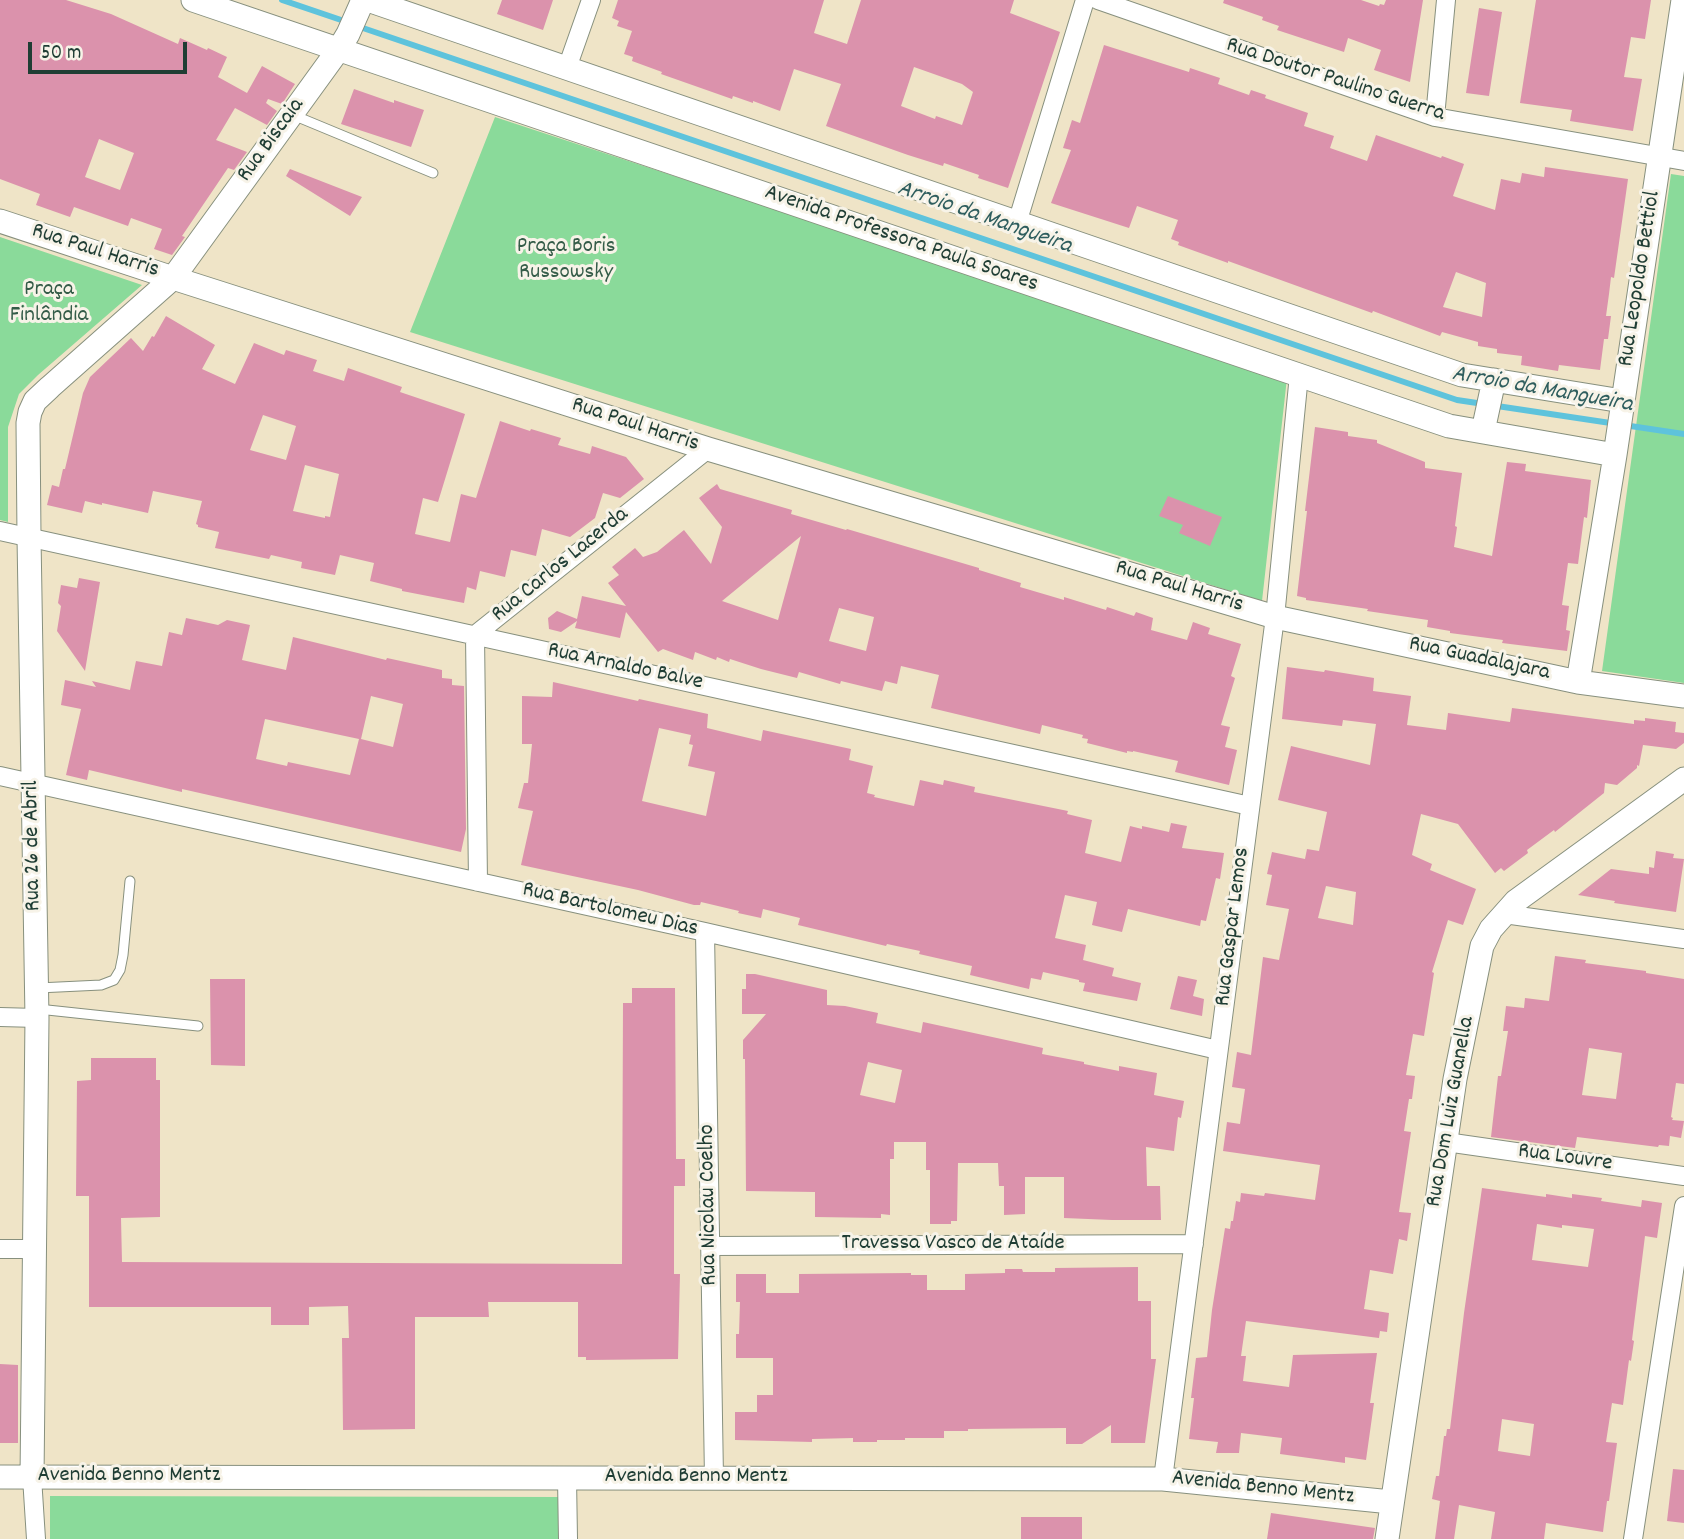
<!DOCTYPE html>
<meta charset="utf-8">
<style>
body{margin:0}
#map{position:relative;width:1684px;height:1539px;overflow:hidden;background:#efe4c7;font-family:Dekko,sans-serif}
canvas{display:block}
.scale{position:absolute;left:28px;top:42px;width:159px;height:32px;box-sizing:border-box;border:4px solid #1f3d34;border-top:0;padding-left:9px;font-size:21px;line-height:24px;white-space:nowrap;color:#1f3d34;-webkit-text-stroke:5px #f7f3e8;paint-order:stroke}
</style>
<div id="map">
<canvas width="1684" height="1539"></canvas>
<div class="scale">50 m</div>
</div>
<script>
const g = document.querySelector('canvas').getContext('2d');
g.lineJoin = 'round';
function paint(path, color) { g.fillStyle = color; g.fill(path, 'evenodd'); }
const shape = rows => new Path2D(rows.map(r => 'M' + r).join(''));
function trace(path, color, width, dash) { g.strokeStyle = color; g.lineWidth = width; g.lineCap = dash ? 'butt' : 'round'; g.setLineDash(dash || []); g.stroke(path); }
function label(font, color, halo, rows, align = 'center') {
  g.font = font + ' Dekko,sans-serif'; g.lineWidth = 6; g.setLineDash([]); g.textBaseline = 'middle'; g.strokeStyle = halo; g.fillStyle = color; for (const [text, x, y, turn = 0] of rows) {
    g.save(); g.translate(x, y); g.rotate((+turn || 0) * Math.PI / 180); g.textAlign = isNaN(turn) ? turn : align; if (halo) g.strokeText(text, 0, 0); g.fillText(text, 0, 0); g.restore();
  }
}
paint(shape([
 [495,117,1287,378,1262,601,410,332],
 [1671,174,1684,176,1684,683,1602,671],
 [0,237,142,285,38,375,19,394,8,427,8,522,0,520],
 [50,1496,558,1497,558,1539,50,1539]
]), '#8ada9a');
trace(shape([
 [282,0,347,22],
 [357,26,1457,400,1684,434]
]), '#5ec3dc', 6);
paint(shape([
 [0,0,66,0,111,14,178,44,180,38,207,50,208,48,227,57,218,77,247,93,262,66,295,84,282,104,268,99,266,103,277,111,267,125,235,108,216,140,247,152,234,170,228,168,182,236,185,237,172,255,154,249,162,229,131,218,128,226,74,207,70,217,36,205,40,194,0,179],
 [99,139,134,153,120,190,85,177],
 [502,0,553,0,543,30,497,14],
 [618,0,824,0,814,33,847,44,861,0,1014,0,1010,13,1060,32,1008,188,978,178,979,175,944,163,943,166,908,155,826,126,841,84,794,69,780,111,753,101,753,103,733,96,732,99,661,74,662,72,632,61,633,57,624,54,632,31,617,26,619,21,612,18],
 [914,67,962,84,973,92,962,125,936,116,935,119,901,106],
 [1224,0,1361,0,1379,6,1380,4,1384,5,1386,0,1423,0,1410,82,1374,70,1381,50,1348,38,1344,52,1277,30,1279,26,1262,20,1263,17,1223,3],
 [1536,0,1651,0,1645,39,1631,37,1624,77,1642,79,1633,131,1570,121,1572,110,1520,103],
 [1479,8,1502,12,1489,96,1466,93],
 [1104,45,1189,72,1190,68,1220,78,1218,84,1249,95,1251,90,1266,95,1265,98,1308,113,1304,126,1334,136,1330,148,1367,161,1376,135,1441,158,1442,156,1464,164,1453,196,1495,210,1501,179,1520,183,1522,173,1544,177,1545,167,1628,179,1614,278,1611,277,1609,294,1606,316,1611,316,1608,339,1604,339,1600,370,1559,365,1558,371,1521,365,1522,356,1497,353,1497,349,1478,346,1478,342,1442,332,1440,336,1373,311,1372,313,1228,261,1228,263,1178,245,1179,242,1171,239,1178,220,1137,206,1129,228,1051,203,1071,150,1063,148,1072,120,1080,123],
 [1456,272,1486,283,1482,317,1443,307],
 [354,89,394,103,394,100,424,110,411,147,341,124],
 [290,169,362,197,350,216,286,176],
 [166,316,215,345,202,369,235,384,254,343,284,355,286,350,317,360,313,371,344,381,348,368,402,387,400,392,465,414,438,502,423,498,415,534,450,542,461,494,476,498,500,421,530,431,531,429,561,438,558,445,590,454,592,446,626,457,644,479,620,498,603,493,595,518,570,537,542,529,536,556,511,550,505,577,480,571,476,590,467,587,464,603,402,591,402,589,370,581,374,563,340,555,335,575,301,568,302,562,271,555,269,559,215,548,219,532,198,527,198,525,196,524,202,501,153,491,148,513,102,503,102,505,85,501,82,513,47,505,52,485,59,487,63,469,65,469,83,393,90,377,131,338,143,351,152,336,154,337],
 [263,415,296,426,286,460,250,450],
 [305,465,339,474,330,517,325,516,325,518,293,511],
 [1315,427,1348,432,1348,436,1377,440,1377,443,1425,462,1425,468,1462,473,1455,526,1457,527,1454,547,1492,556,1507,462,1526,464,1525,471,1591,480,1587,518,1584,517,1578,564,1568,563,1562,605,1569,606,1566,630,1570,631,1567,651,1502,643,1503,640,1450,633,1450,631,1427,627,1428,620,1367,611,1368,609,1306,600,1306,598,1297,596,1307,511,1305,511],
 [717,484,720,489,792,510,791,514,846,530,847,529,979,568,979,570,1021,583,1020,587,1064,600,1064,597,1106,610,1107,607,1134,616,1136,612,1153,618,1151,630,1187,640,1193,622,1210,628,1208,634,1241,644,1231,676,1235,678,1221,725,1230,727,1225,747,1237,750,1229,785,1175,772,1178,761,1133,751,1133,752,1127,751,1127,753,1087,743,1088,739,1082,738,1083,735,1042,725,1040,734,931,708,939,675,901,666,897,684,885,681,882,691,841,681,840,684,799,672,797,678,761,669,730,659,729,662,717,657,716,660,695,652,693,660,663,649,658,652,626,612,620,638,575,628,577,621,561,632,549,629,548,618,557,611,577,619,582,596,626,606,608,583,619,575,612,567,635,548,643,557,657,552,684,530,711,564,722,527,699,498],
 [801,536,778,620,722,601,733,592],
 [839,608,874,617,866,651,829,641],
 [1168,496,1222,517,1210,546,1179,533,1183,525,1159,516],
 [79,578,100,582,85,671,57,631,61,606,58,603,61,585,77,588],
 [186,618,218,625,227,620,250,625,242,660,286,670,293,637,386,660,387,658,442,670,442,678,452,679,452,685,464,686,466,829,461,852,182,789,182,792,89,770,87,780,66,775,81,709,61,705,65,680,96,687,92,681,130,690,136,661,162,666,169,632,182,635],
 [371,696,403,704,393,747,361,739],
 [265,719,359,739,350,775,288,762,287,766,256,759],
 [1287,667,1324,672,1325,670,1374,678,1373,691,1411,696,1407,725,1446,730,1448,713,1510,722,1512,708,1634,724,1634,720,1645,721,1645,718,1676,722,1675,732,1684,733,1684,743,1676,749,1643,745,1639,766,1637,765,1637,768,1617,785,1605,783,1604,793,1555,832,1554,830,1527,850,1528,853,1504,871,1501,868,1495,873,1458,824,1421,814,1412,855,1432,864,1430,870,1476,889,1463,925,1448,920,1432,972,1434,973,1424,1036,1413,1034,1406,1075,1415,1076,1412,1099,1409,1099,1404,1131,1411,1132,1399,1212,1411,1213,1407,1241,1399,1239,1393,1274,1370,1270,1364,1309,1389,1313,1387,1332,1380,1331,1379,1338,1246,1321,1241,1356,1246,1356,1243,1381,1289,1387,1293,1355,1377,1353,1370,1403,1374,1403,1366,1460,1345,1457,1345,1463,1280,1454,1282,1438,1241,1433,1239,1453,1216,1453,1218,1442,1189,1439,1194,1398,1191,1398,1196,1358,1207,1357,1212,1310,1225,1228,1230,1229,1231,1221,1233,1221,1236,1201,1240,1202,1241,1193,1264,1196,1265,1193,1315,1200,1320,1165,1223,1151,1227,1122,1240,1124,1245,1089,1232,1087,1237,1052,1251,1055,1263,957,1279,960,1289,909,1266,905,1272,875,1267,874,1272,852,1305,859,1307,849,1319,851,1327,812,1278,800,1291,746,1370,765,1376,724,1343,720,1342,726,1282,719],
 [1326,886,1356,892,1353,925,1318,918],
 [553,682,638,701,639,699,708,714,707,728,761,741,763,730,851,749,849,760,873,766,867,793,875,795,874,797,914,806,920,780,943,785,944,780,975,787,974,792,1068,811,1067,814,1092,820,1085,853,1121,862,1130,826,1142,829,1142,826,1169,832,1171,823,1187,826,1182,848,1224,853,1220,879,1216,878,1206,921,1201,920,1200,926,1128,909,1122,932,1092,925,1097,902,1065,895,1055,938,1086,945,1083,960,1114,968,1112,976,1141,983,1137,1001,1083,991,1085,983,1079,982,1079,980,1043,972,1041,980,1031,978,1029,989,970,975,972,966,919,954,920,951,887,944,886,946,798,925,800,918,763,909,761,918,738,913,739,911,701,902,700,905,694,905,638,890,521,865,533,811,518,808,524,783,528,783,532,744,522,744,522,696,552,697],
 [659,728,691,735,689,744,693,745,688,766,715,772,706,816,642,801],
 [1656,851,1674,854,1673,858,1684,859,1676,912,1614,903,1615,901,1578,895,1611,869,1649,874,1649,867,1654,868],
 [1555,956,1586,960,1585,963,1646,971,1646,973,1684,979,1684,1084,1676,1083,1671,1117,1673,1118,1672,1120,1684,1121,1681,1138,1670,1136,1669,1146,1659,1145,1658,1147,1577,1137,1575,1148,1491,1137,1498,1076,1501,1076,1508,1031,1503,1031,1506,1006,1524,1008,1525,998,1549,1001],
 [1589,1048,1622,1053,1616,1099,1582,1095],
 [746,974,755,974,827,990,827,1005,845,1006,878,1013,876,1023,921,1033,923,1022,1043,1048,1042,1054,1084,1062,1084,1064,1119,1071,1119,1066,1157,1073,1154,1095,1184,1101,1181,1118,1178,1117,1174,1151,1146,1147,1147,1186,1160,1186,1161,1220,1112,1220,1064,1218,1064,1177,1025,1177,1025,1214,1004,1215,1004,1186,999,1186,998,1163,958,1163,957,1221,951,1221,951,1224,930,1224,930,1170,926,1170,926,1142,894,1142,894,1159,890,1159,890,1215,881,1214,881,1218,815,1217,815,1192,746,1191,745,1059,743,1059,743,1040,766,1014,742,1014,742,989,746,989],
 [868,1062,902,1070,895,1103,860,1095],
 [1178,976,1197,980,1193,996,1204,999,1202,1016,1170,1009],
 [210,979,245,979,245,1066,211,1065],
 [632,988,675,988,676,1159,685,1159,685,1186,674,1186,674,1274,680,1274,678,1359,586,1360,586,1357,578,1357,578,1302,488,1302,489,1317,415,1317,415,1429,343,1430,342,1338,349,1338,348,1306,309,1307,309,1325,271,1325,271,1307,89,1307,89,1196,76,1196,77,1081,91,1080,91,1058,156,1058,156,1080,160,1080,160,1217,121,1218,122,1262,622,1264,623,1003,632,1003],
 [1482,1188,1546,1197,1546,1194,1572,1198,1572,1194,1602,1198,1601,1201,1641,1207,1642,1200,1662,1203,1657,1238,1645,1236,1632,1340,1634,1341,1631,1361,1629,1360,1623,1405,1612,1403,1606,1442,1617,1443,1609,1501,1607,1501,1603,1532,1546,1523,1544,1539,1491,1539,1495,1512,1459,1505,1454,1539,1435,1539,1440,1501,1432,1499,1436,1476,1439,1476,1444,1436,1446,1436,1447,1429,1450,1429,1464,1313],
 [1537,1224,1562,1228,1562,1225,1594,1229,1588,1267,1532,1260],
 [1502,1419,1534,1424,1530,1456,1498,1451],
 [1138,1267,1138,1301,1151,1301,1151,1359,1156,1359,1145,1443,1111,1443,1111,1425,1082,1444,1066,1444,1066,1428,968,1429,968,1431,944,1431,944,1438,905,1438,905,1440,877,1440,877,1442,853,1442,853,1438,812,1439,812,1442,735,1440,735,1412,757,1412,757,1395,773,1395,773,1358,736,1358,736,1334,739,1334,740,1302,736,1302,736,1274,766,1274,766,1293,799,1293,799,1274,911,1273,911,1275,927,1275,927,1290,965,1290,965,1274,1005,1273,1005,1269,1022,1269,1023,1272,1055,1272,1055,1268],
 [0,1364,18,1365,18,1443,0,1443],
 [1673,1469,1684,1470,1684,1523,1667,1521],
 [1271,1513,1375,1528,1373,1539,1267,1539],
 [1021,1517,1082,1517,1082,1539,1021,1539]
]), '#db92ac');
const service = shape([
 [293,115,433,173],
 [38,988,101,985,114,980,120,970,123,955,130,881],
 [38,1009,198,1026]
]);
const minor = shape([
 [1098,0,1435,117,1684,161],
 [567,68,591,0],
 [1435,117,1446,0],
 [1017,223,1085,0],
 [0,531,1250,806],
 [0,776,705,932,1218,1050],
 [478,882,475,635,708,449],
 [1504,914,1684,939],
 [705,932,714,1478],
 [0,1017,37,1018],
 [1446,1142,1684,1176],
 [711,1246,1194,1244],
 [0,1249,35,1249],
 [32,1477,36,1539],
 [567,1478,568,1539],
 [1163,1479,1275,617,1299,375],
 [1633,1539,1684,1206]
]);
const tertiary = shape([
 [193,0,1449,426,1615,455],
 [368,0,1462,375,1622,401],
 [0,221,173,278,708,449,1275,617,1578,682,1684,696],
 [1483,431,1494,380],
 [1578,682,1615,455,1683,0],
 [0,1477,1163,1479,1391,1502],
 [32,1477,37,1018,29,537,28,423,30,412,35,401,50,387,173,278,339,49,348,34,363,0],
 [1387,1539,1455,1079,1482,946,1491,929,1516,901,1684,779]
]);
trace(service, '#87907e', 11);
trace(minor, '#87907e', 20);
trace(tertiary, '#87907e', 25);
trace(service, '#fff', 9);
trace(minor, '#fff', 18);
trace(tertiary, '#fff', 23);
label('23px', '#1f3d34', '#f7f3e8', [
 ["Rua Doutor Paulino Guerra",1335,81,18],
 ["Rua Biscaia",272,141,-54],
 ["Avenida Professora Paula Soares",901,240,19],
 ["Rua Paul Harris",95,252,18],
 ["Rua Leopoldo Bettiol",1641,279,-81],
 ["Rua Paul Harris",635,426,18],
 ["Rua Carlos Lacerda",561,566,-39],
 ["Rua Paul Harris",1179,588,17],
 ["Rua Guadalajara",1479,660,12],
 ["Rua Arnaldo Balve",625,668,12],
 ["Rua 26 de Abril",34,846,-91],
 ["Rua Bartolomeu Dias",610,911,13],
 ["Rua Gaspar Lemos",1234,927,-83],
 ["Rua Dom Luiz Guanella",1452,1112,-80],
 ["Rua Louvre",1565,1159,8],
 ["Rua Nicolau Coelho",710,1205,-91],
 ["Travessa Vasco de Ataíde",953,1245],
 ["Avenida Benno Mentz",129,1477],
 ["Avenida Benno Mentz",696,1478],
 ["Avenida Benno Mentz",1263,1489,6]
]);
label('23px', '#345c48', '#f7f3e8', [
 ["Praça Boris",566,248],
 ["Russowsky",566,274],
 ["Praça",49,291],
 ["Finlândia",49,317]
]);
label('italic 24px', '#2f5e5e', '#f7f3e8', [
 ["Arroio da Mangueira",984,219,19],
 ["Arroio da Mangueira",1542,391,10]
]);
</script>
